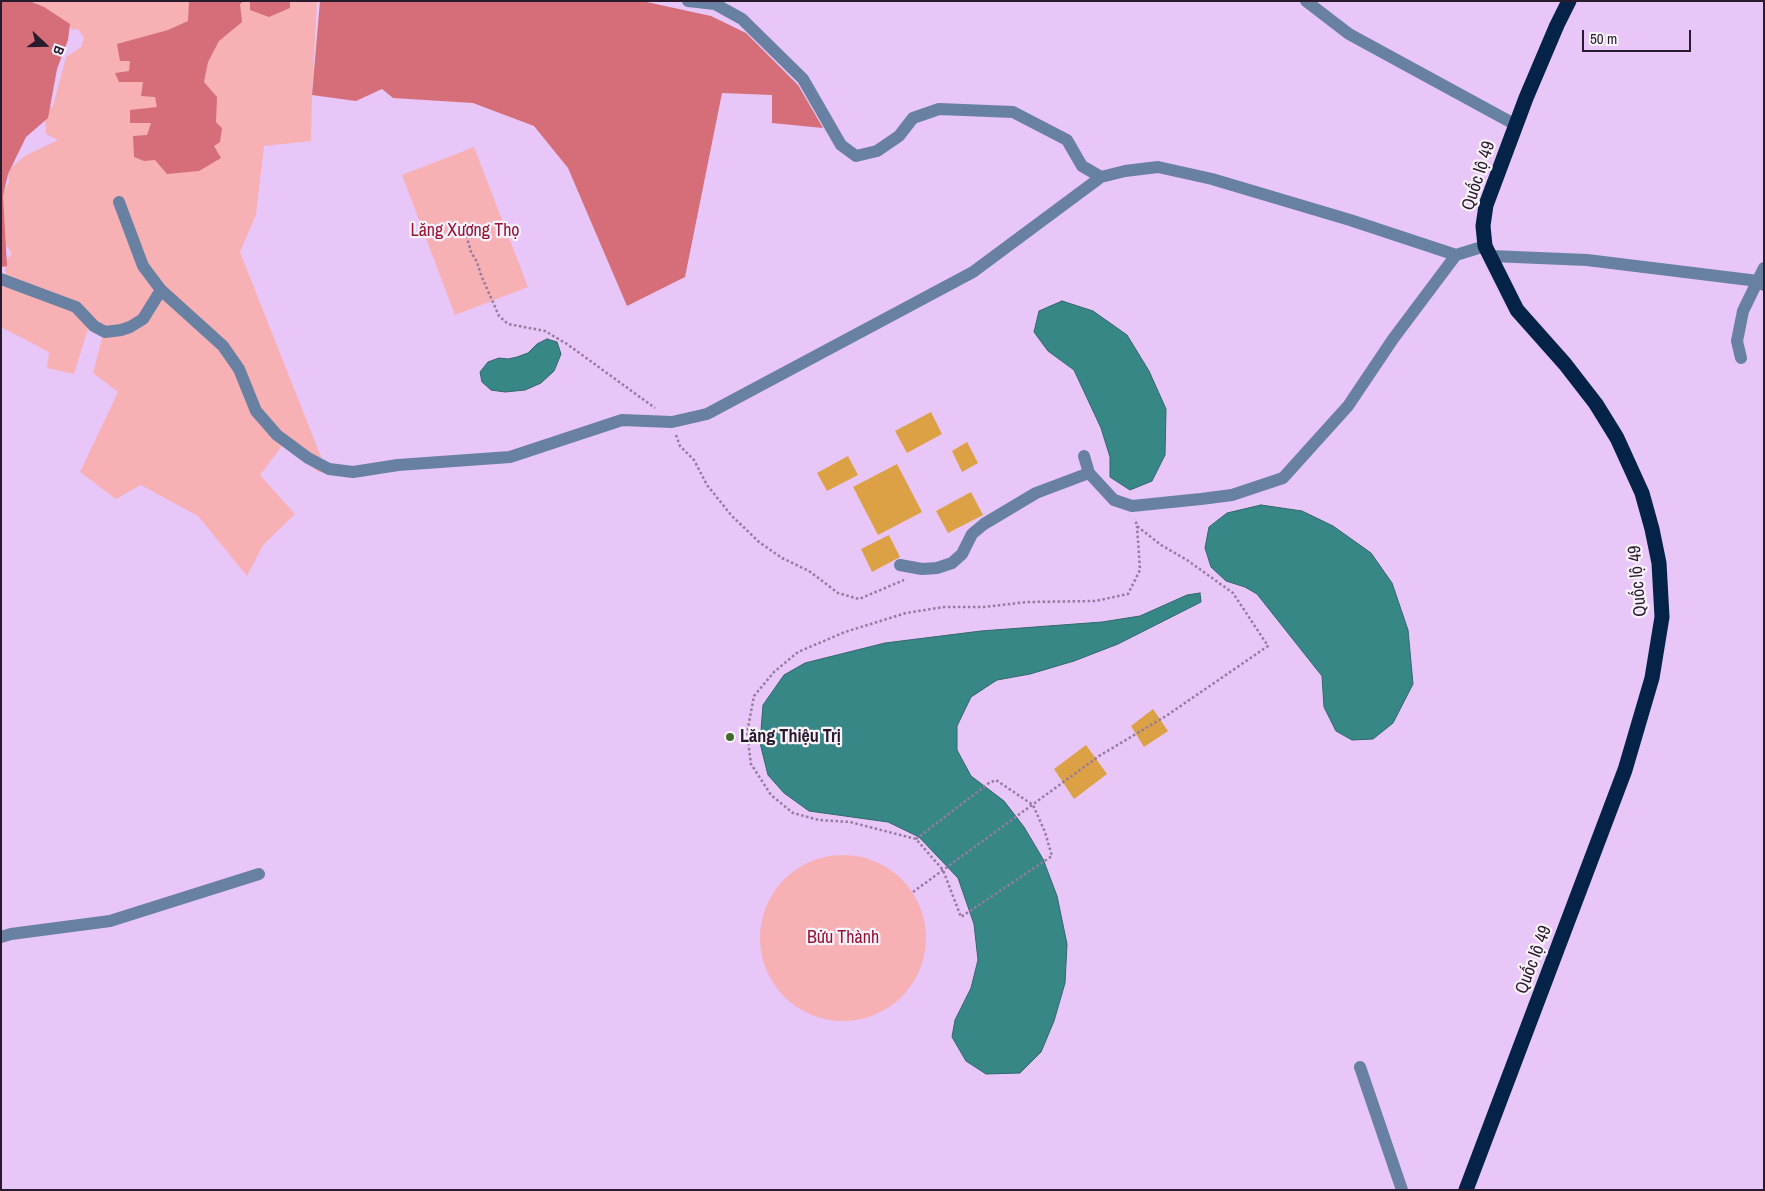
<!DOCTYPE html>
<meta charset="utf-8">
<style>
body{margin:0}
#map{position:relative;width:1765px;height:1191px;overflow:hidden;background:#e8c6f8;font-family:"Archivo Narrow",sans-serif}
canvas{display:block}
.frame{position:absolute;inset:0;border:2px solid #281b2d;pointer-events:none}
.north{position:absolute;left:20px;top:20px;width:50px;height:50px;-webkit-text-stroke:4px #faf3fd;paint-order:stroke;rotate:111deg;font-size:14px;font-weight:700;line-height:20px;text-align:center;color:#281b2d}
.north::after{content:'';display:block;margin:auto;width:18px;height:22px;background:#281b2d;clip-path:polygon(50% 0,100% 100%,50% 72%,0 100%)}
.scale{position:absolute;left:1582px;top:30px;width:109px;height:22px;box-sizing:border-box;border:2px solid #281b2d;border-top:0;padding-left:6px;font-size:15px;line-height:18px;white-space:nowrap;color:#281b2d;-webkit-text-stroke:4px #faf3fd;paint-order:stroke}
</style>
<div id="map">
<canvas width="1765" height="1191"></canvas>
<div class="frame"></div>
<div class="north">B</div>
<div class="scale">50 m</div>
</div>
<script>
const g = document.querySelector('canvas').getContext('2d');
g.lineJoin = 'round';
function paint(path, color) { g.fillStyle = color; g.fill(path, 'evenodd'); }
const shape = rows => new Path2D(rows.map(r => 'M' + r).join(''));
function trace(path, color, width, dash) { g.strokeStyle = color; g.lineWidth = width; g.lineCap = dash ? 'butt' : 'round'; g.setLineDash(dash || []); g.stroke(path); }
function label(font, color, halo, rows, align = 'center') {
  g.font = font + ' "Archivo Narrow",sans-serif'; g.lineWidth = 4.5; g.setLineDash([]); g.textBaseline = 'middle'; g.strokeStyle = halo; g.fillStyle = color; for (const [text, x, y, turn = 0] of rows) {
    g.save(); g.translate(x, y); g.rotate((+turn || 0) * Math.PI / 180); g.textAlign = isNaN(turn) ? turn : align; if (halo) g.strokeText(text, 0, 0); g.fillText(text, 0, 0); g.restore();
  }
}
paint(shape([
 [33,1,317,1,312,95,311,141,264,146,256,215,240,252,327,472,318,472,285,442,260,475,295,514,263,545,247,576,198,516,141,485,116,499,80,472,118,392,93,373,103,335,88,329,74,374,47,368,49,352,1,327,1,281,6,276,4,262,12,254,1,238,2,195,9,182,8,170,25,156,58,140,46,134,45,109,53,106,66,57,81,47,84,38,78,29,73,30],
 [474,147,528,287,455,315,402,175],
 '760 938a83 83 0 1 1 166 0a83 83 0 1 1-166 0Z'
]), '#f7b1b5');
paint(shape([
 [1,1,30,1,44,7,70,24,68,40,57,69,48,118,26,137,8,174,3,196,7,266,1,267],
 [189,1,244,1,240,4,242,22,219,41,208,62,204,82,217,97,216,122,222,128,220,142,214,146,221,158,199,171,167,174,155,160,144,161,134,157,133,136,147,135,151,123,130,123,130,110,157,107,155,97,141,96,143,82,119,82,115,73,129,71,130,61,120,61,117,44,168,30,188,21],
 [250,1,290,1,290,8,269,17,250,10],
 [320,1,642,1,711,16,746,33,798,85,823,128,772,123,772,95,722,93,685,277,627,306,568,168,534,126,473,103,393,98,382,89,356,101,312,95]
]), '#d56e78');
const water = shape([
 [1062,301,1093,311,1127,335,1149,371,1166,409,1165,455,1152,481,1130,490,1110,477,1110,457,1101,428,1074,370,1048,351,1034,332,1039,311,1062,301],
 [547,339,557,342,561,354,554,371,541,383,525,390,505,392,491,390,482,382,480,372,488,362,499,358,508,359,517,357,528,353,537,344,547,339],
 [1261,505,1302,511,1333,526,1371,553,1392,583,1408,630,1413,684,1393,723,1373,739,1352,740,1336,731,1324,707,1322,676,1257,594,1245,587,1226,581,1211,567,1205,548,1209,527,1227,513,1261,505],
 [1200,593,1201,602,1118,644,1074,661,1030,674,997,680,971,697,957,726,957,750,971,776,1004,801,1024,827,1043,859,1057,896,1067,944,1065,983,1054,1021,1041,1052,1020,1073,986,1074,966,1061,952,1037,955,1020,971,988,978,960,974,924,958,878,919,837,888,822,809,811,784,793,768,775,760,743,763,705,784,675,805,663,885,643,981,631,1102,622,1140,616,1187,595,1200,593]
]);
paint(water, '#378787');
trace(water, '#32676c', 1);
paint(shape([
 [931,412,942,434,907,453,895,431],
 [967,442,978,463,962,472,952,451],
 [848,456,858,475,827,491,817,473],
 [897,464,922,512,878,535,853,487],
 [971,492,983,515,948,533,936,511],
 [889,535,900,557,872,572,861,549],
 [1153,709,1168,731,1144,747,1131,726],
 [1086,745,1107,774,1074,799,1054,769]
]), '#dda145');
trace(shape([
 [465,231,471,252,477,262,481,275,499,316,508,324,545,331,567,344,655,408],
 [676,435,680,446,694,460,707,485,731,515,759,542,782,558,809,571,838,593,859,599,904,580],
 [916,839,989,783,996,780,1033,805,1045,832,1052,856,961,917,943,870,916,839,850,822,819,820,793,813,771,795,751,764,747,733,754,696,774,672,798,652,845,632,906,613,944,607,984,607,1027,602,1095,601,1128,594,1140,570,1137,526],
 [913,892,1099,756,1166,716,1268,646,1233,593,1187,560,1161,545,1137,526,1135,519]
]), '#947b9f', 2.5, [2.5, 2.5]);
trace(shape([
 [688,1,715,4,742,19,803,79,841,145,856,156,877,151,899,136,913,118,939,109,1013,112,1067,140,1082,166,1101,177,1125,171,1158,167,1212,179,1350,220,1456,255,1485,246],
 [1306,1,1349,34,1516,125],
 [119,202,143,266,161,290,223,346,239,369,256,411,277,435,308,458,329,469,353,472,398,465,510,457,622,420,672,422,707,414,973,272,1101,177],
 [1491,256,1587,260,1758,281,1764,285],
 [1,279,76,307,94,326,105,332,121,330,130,327,143,319,161,290],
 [1741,358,1737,341,1743,311,1764,268],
 [1084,456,1089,473,1114,500,1132,506,1201,499,1232,495,1283,478,1348,406,1393,339,1456,255],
 [900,565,922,569,937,568,952,563,962,554,972,534,984,524,1036,493,1089,473],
 [1,937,11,934,110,921,259,874],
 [1360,1067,1402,1190]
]), '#6881a2', 12);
trace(shape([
 [1466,1190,1625,770,1652,678,1662,617,1659,563,1652,529,1642,493,1617,438,1596,404,1565,364,1517,310,1485,246,1483,226,1486,205,1526,98,1557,25,1569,1]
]), '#052348', 15);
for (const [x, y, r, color] of [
 [730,737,5,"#416b28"]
]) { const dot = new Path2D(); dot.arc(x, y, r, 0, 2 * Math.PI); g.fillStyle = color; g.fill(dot); trace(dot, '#faf3fd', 2); }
label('18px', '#281b2d', '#faf3fd', [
 ["Quốc lộ 49",1479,176,-72],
 ["Quốc lộ 49",1638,581,-95],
 ["Quốc lộ 49",1534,960,-69]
]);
label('18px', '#931532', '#faf3fd', [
 ["Lăng Xương Thọ",465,231],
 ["Bửu Thành",843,938]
]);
label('bold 18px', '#281b2d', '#faf3fd', [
 ["Lăng Thiệu Trị",740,737]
], 'left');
</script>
